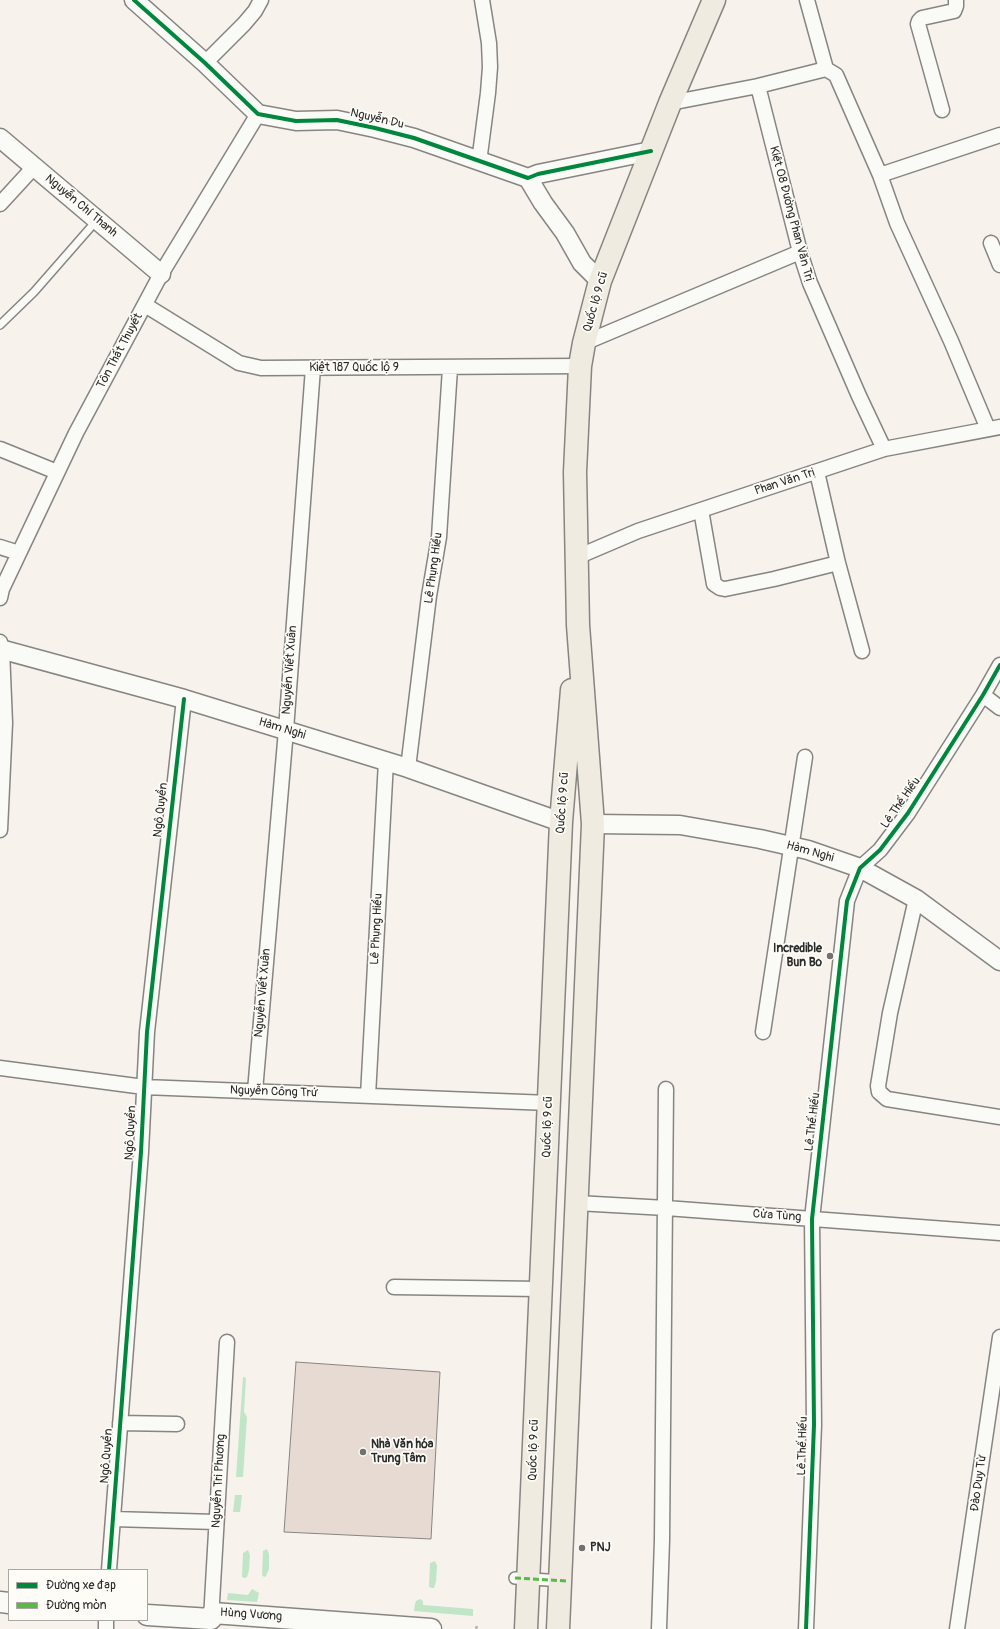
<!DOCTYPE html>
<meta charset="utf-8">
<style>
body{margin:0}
#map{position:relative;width:1000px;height:1629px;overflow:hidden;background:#f7f2ec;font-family:Pangolin,sans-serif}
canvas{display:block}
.legend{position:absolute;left:8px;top:1569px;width:140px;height:52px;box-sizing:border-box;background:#fdfcf7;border:1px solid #a9a8a5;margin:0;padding:5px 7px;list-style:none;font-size:12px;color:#2b2b2b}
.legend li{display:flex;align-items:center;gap:8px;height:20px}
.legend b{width:20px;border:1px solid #a9a8a5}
</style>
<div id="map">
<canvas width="1000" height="1629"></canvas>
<ul class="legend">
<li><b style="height:5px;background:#00873e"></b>Đường xe đạp</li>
<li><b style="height:5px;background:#58b947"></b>Đường mòn</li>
</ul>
</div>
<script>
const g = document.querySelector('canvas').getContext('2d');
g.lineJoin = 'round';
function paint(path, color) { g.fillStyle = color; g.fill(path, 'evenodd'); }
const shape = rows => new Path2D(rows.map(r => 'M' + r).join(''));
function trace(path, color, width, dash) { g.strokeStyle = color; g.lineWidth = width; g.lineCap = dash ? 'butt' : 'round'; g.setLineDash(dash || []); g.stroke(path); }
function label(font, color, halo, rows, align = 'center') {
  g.font = font + ' Pangolin,sans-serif'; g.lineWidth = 3.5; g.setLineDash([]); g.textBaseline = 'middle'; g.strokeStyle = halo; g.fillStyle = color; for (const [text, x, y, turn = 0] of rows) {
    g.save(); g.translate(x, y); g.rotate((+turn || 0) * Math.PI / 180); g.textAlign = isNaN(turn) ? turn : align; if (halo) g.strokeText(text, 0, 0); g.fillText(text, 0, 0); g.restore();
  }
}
paint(shape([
 [243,1377,246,1378,244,1412,247,1417,243,1477,236,1477],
 [235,1495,242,1495,240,1512,233,1512],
 [267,1549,269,1554,269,1569,266,1576,264,1577,262,1575,263,1551],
 [248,1550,250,1555,249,1570,247,1577,245,1578,242,1577,243,1553],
 [435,1561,437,1566,436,1581,434,1588,432,1588,429,1587,430,1563],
 [252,1589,259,1593,257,1602,227,1600,228,1593,248,1595],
 [420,1599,423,1601,423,1605,473,1609,473,1616,414,1611,415,1604,416,1601]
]), '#c1e5c7');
const building = shape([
 [296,1362,440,1372,431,1539,284,1532,296,1362]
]);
paint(building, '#e6dad3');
trace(building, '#878582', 1);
const service = shape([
 [0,325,34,292,97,220]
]);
const pedestrian = shape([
 [515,1578,564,1581]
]);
const minor = shape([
 [807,0,826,69],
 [205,63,244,24,255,11,261,0],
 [758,86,800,252,810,283,859,396,884,449],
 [670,103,758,86,826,69,836,75,880,175,897,223,951,341,988,429],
 [942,110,918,24,919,21,922,18,954,11,956,6,956,0],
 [479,162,488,93,490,67,489,43,482,0],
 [880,175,1000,135],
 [0,204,34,167],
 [991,243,1000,265],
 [145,305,239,363,261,368,580,366],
 [584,343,800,252],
 [0,449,57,472],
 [817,472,838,563,862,651],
 [701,510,714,584,720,588,725,589,774,579,838,563],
 [0,547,19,553],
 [577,557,638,531,884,449,1000,427],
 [0,598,2,589,76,433,161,274,258,114],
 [0,642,2,650,5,723,0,830],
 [983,695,1000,708],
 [408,768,429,596,439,537,450,368],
 [916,899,890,1013,878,1086,879,1092,887,1099,1000,1117],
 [763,1032,805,757],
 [0,1068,144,1087,549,1103],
 [255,1091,286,730,313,368],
 [368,1096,386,761],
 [577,1203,666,1208,1000,1233],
 [394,1287,541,1289],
 [120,1423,177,1424],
 [113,1519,216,1522],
 [109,1570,141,1152,147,1032,184,699],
 [211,1619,227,1342],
 [106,1620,106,1629],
 [659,1629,662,1540,666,1089],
 [806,1629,814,1425,812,1219,847,901,860,868,880,850,908,813,983,695,1000,665],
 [957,1629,1000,1337]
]);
const tertiary = shape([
 [134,0,205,63,258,114,296,121,337,120,375,128,414,138,528,178,538,174,651,151],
 [0,138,161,274],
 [528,178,543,203,565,233,582,263,600,281],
 [0,649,184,699,408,768,561,822],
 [593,824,680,825,760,839,808,850,860,868,916,899,1000,961]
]);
const secondary = shape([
 [0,1602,9,1603],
 [147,1615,211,1619,213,1613,431,1629]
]);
const primary = shape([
 [526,1629,561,822,572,690],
 [558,1629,593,824,578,625,575,472,580,366,584,343,600,281,670,103,714,0]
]);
trace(service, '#878582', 10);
trace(pedestrian, '#878582', 14);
trace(minor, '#878582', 17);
trace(tertiary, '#878582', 21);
trace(secondary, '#878582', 23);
trace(primary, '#878582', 25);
trace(shape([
 [476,1629,477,1626]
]), '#b4b2b0', 2.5, [3, 3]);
trace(service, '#fafaf7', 7);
trace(pedestrian, '#fafaf7', 11);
trace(minor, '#fafaf7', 14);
trace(tertiary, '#fafaf7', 18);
trace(secondary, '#fafaf7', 20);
trace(primary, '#efebe1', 22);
trace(shape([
 [515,1578,567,1581]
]), '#58b947', 3, [6, 3]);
trace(shape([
 [134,0,205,63,258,114,296,121,337,120,375,128,414,138,528,178,538,174,651,151],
 [109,1570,141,1152,147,1032,184,699],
 [806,1629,814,1425,812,1219,847,901,860,868,880,850,908,813,983,695,1000,665]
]), '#00873e', 4);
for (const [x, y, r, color] of [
 [830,956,4,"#72716f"],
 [363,1452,4,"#72716f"],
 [582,1548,4,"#72716f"]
]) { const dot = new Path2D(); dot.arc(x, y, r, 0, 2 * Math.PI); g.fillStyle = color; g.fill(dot); trace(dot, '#fdfcf7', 1.5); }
label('12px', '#2b2b2b', '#fdfcf7', [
 ["Nguyễn Du",377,119,13],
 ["Nguyễn Chí Thanh",81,206,40],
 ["Kiệt 08 Đường Phan Văn Trị",791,214,75],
 ["Quốc lộ 9 cũ",596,302,-74],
 ["Tôn Thất Thuyết",120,351,-62],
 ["Kiệt 187 Quốc lộ 9",354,368],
 ["Phan Văn Trị",785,482,-18],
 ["Lê Phụng Hiểu",434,568,-82],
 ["Nguyễn Viết Xuân",290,670,-86],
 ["Hàm Nghi",282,729,17],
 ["Quốc lộ 9 cũ",563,803,-86],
 ["Lê Thế Hiếu",901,803,-55],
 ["Ngô Quyền",161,810,-84],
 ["Hàm Nghi",810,852,16],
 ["Lê Phụng Hiểu",377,929,-87],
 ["Nguyễn Viết Xuân",263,993,-85],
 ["Nguyễn Công Trứ",274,1092,2],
 ["Lê Thế Hiếu",813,1122,-83],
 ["Quốc lộ 9 cũ",548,1127,-88],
 ["Ngô Quyền",131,1133,-87],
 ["Cửa Tùng",777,1216,4],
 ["Lê Thế Hiếu",803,1446,-88],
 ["Quốc lộ 9 cũ",534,1450,-88],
 ["Ngô Quyền",107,1456,-86],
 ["Nguyễn Tri Phương",219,1481,-87],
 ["Đào Duy Từ",979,1483,-82],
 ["Hùng Vương",251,1615,4]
]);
label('bold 12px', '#2b2b2b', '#fdfcf7', [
 ["Incredible",822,949,"right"],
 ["Bun Bo",822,963,"right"],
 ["Nhà Văn hóa",371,1445],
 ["Trung Tâm",371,1459],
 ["PNJ",590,1548]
], 'left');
</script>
